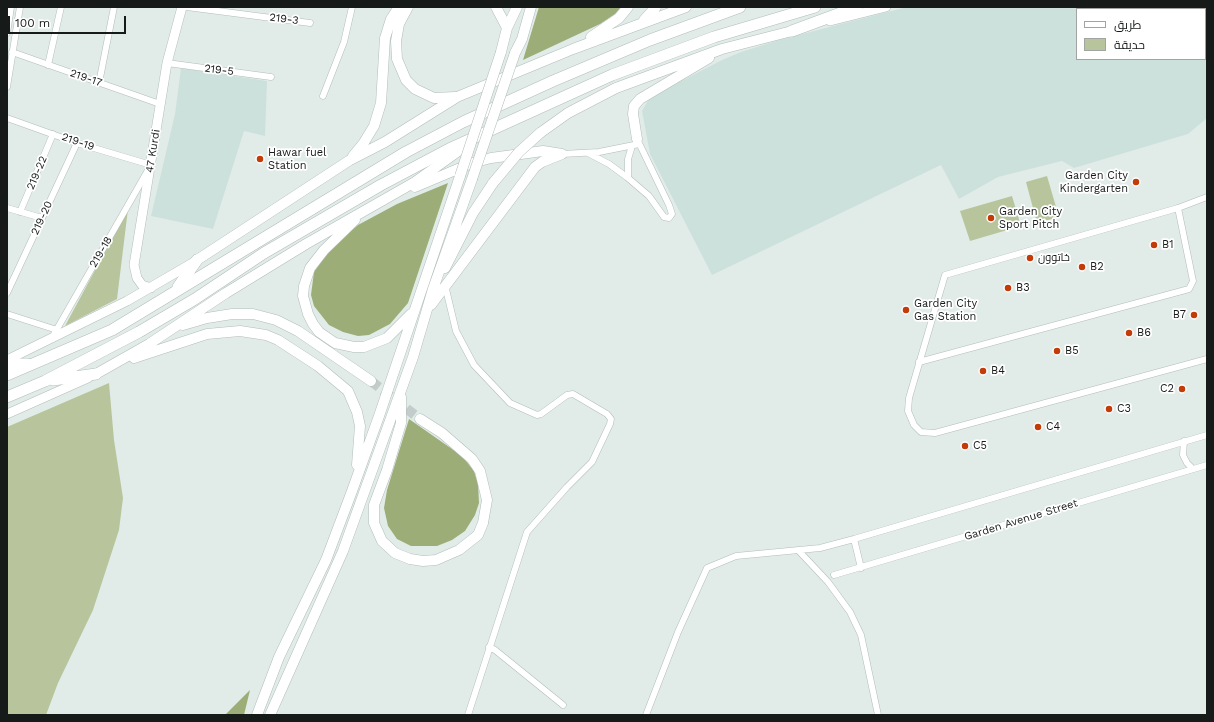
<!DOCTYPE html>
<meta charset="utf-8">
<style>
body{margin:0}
#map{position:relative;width:1214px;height:722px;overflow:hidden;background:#e1ece9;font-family:"Work Sans",Cairo,sans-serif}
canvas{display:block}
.frame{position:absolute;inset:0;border:8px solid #161a19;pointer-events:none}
.legend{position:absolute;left:1076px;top:8px;width:130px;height:52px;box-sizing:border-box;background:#fff;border:1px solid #a2a3a3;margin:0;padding:5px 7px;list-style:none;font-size:12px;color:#161a19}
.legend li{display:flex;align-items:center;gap:8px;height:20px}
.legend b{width:20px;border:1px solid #a2a3a3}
.scale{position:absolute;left:8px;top:16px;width:118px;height:18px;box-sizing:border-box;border:2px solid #161a19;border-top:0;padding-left:5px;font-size:12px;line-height:14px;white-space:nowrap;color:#161a19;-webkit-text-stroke:3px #fff;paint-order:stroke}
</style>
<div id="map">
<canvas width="1214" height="722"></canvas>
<div class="frame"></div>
<ul class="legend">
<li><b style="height:5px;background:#fff"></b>طريق</li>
<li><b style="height:11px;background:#b8c59c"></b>حديقة</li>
</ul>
<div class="scale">100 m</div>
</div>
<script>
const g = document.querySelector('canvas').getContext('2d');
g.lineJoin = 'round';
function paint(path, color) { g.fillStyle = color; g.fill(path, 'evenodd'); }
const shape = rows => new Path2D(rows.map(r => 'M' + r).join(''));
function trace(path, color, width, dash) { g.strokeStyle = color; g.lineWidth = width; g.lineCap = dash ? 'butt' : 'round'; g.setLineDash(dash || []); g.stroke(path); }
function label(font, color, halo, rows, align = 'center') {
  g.font = font + ' "Work Sans",Cairo,sans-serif'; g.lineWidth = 3.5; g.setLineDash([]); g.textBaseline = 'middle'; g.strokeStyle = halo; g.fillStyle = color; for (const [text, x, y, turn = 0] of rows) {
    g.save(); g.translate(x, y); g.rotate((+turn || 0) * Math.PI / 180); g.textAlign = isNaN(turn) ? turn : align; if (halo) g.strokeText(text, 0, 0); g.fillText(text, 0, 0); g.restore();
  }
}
paint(shape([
 [907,7,1207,7,1207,118,1188,134,1074,168,1062,161,998,177,959,199,941,165,712,275,650,154,642,111,650,97,722,60,741,52,779,40],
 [1077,9,1205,9,1205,59,1077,59],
 [181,68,267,81,265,136,244,131,213,229,151,216,175,114]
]), '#cde1dc');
paint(shape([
 [1047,176,1059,217,1037,223,1026,182],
 [1012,196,1021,226,970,241,960,211],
 [128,209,117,299,65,326],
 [109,383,114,440,123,498,119,530,93,610,58,683,46,715,7,715,7,427]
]), '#b8c59c');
paint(shape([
 [539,7,621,7,615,14,600,24,523,60],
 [448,183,408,303,390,324,369,335,358,336,343,332,329,325,314,306,311,295,314,272,322,260,340,240,358,225,397,204],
 [409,419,462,456,474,471,478,484,479,503,475,515,465,531,452,540,437,546,411,546,397,539,388,526,384,508,387,490],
 [250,690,244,715,225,715]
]), '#9dad77');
trace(shape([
 [371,381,420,419]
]), '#c3ccca', 10, [10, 5]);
const street = shape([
 [187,7,310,23],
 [7,33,11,7],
 [12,52,160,104],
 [167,63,271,77],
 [48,65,61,7],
 [99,83,114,7],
 [7,87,20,7],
 [323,96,344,42,352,7],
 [7,118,77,143,151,165,53,336],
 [588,153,609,164,628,178,649,196,664,217,669,218,672,214,669,205,637,139],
 [562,154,599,152,639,144],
 [628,178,628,159,632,146],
 [1207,197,1178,208,945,275,909,398,908,411,914,425,921,432,935,433,1207,359],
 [7,208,42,218],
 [20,212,53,134],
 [445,285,456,331,474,365,510,403,537,415,541,414,567,395,573,394,607,414,611,419,610,424,592,462,567,487,527,532,468,715],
 [7,293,77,143],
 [7,314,57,330],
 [919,362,1189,289,1193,281,1178,208],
 [1184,441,1183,455,1187,463,1192,468],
 [854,539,861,568],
 [798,550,828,582,850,612,861,635,878,715],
 [834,575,1207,465],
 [489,647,495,650,563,705],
 [646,715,678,632,707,568,736,556,820,548,854,539,1207,435]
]);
const secondary = shape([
 [830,21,886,7],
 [151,288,142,285,137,278,134,265,167,63,182,7],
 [7,360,127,301,196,261],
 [7,414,88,378]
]);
const primary = shape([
 [408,7,399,24,396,41,397,59,406,80,415,89,434,98,455,97],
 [496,7,507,28],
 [644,20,656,7],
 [591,37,619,18,628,7],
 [501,52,507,28,517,7],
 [515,53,522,39,531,7],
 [540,133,568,113,616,88,722,49,792,31],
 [637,139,633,114,634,106,640,99,709,58],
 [353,156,363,144,374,126,381,103,385,38,391,19,399,7],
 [415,187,472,163,491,158,543,151,562,154],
 [355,220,324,250,310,268,304,286,303,296,308,314,313,324,319,332,335,343,354,347,364,347,387,338,411,314],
 [197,260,350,160,385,142,457,97,573,49,686,7],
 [445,268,473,213,493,183],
 [431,305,535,167,542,162,562,154],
 [183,325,207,318,232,314,253,314,276,320,298,331,371,381],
 [134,358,207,334,240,331,266,335,278,340,318,366,348,391,357,412,360,426,357,465],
 [96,374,149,344,226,293,306,244,415,182,471,142],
 [401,397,401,423,387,470,374,505,374,523,382,541,395,553,410,559,423,561,436,560,459,550,478,535,483,523,487,500,480,471,472,459,442,433,420,419],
 [257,715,279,657,326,560,352,491,379,416,460,176],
 [270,715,343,551,413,357,433,289,472,179]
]);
const highway = shape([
 [792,31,857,7],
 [178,287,197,260],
 [7,364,28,364],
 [7,375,112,330,406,152,463,122,553,81,650,40,740,7],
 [53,380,96,374],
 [7,397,45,381,139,332,195,299,264,253,381,185,449,149,612,75,714,37,815,7]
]);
trace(street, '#b2bdba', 7);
trace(secondary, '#b2bdba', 10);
trace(primary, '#b2bdba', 11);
trace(highway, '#b2bdba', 12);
trace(street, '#fff', 6);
trace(secondary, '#fff', 9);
trace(primary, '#fff', 10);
trace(highway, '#fff', 11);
const primaryBridge = shape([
 [460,176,501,52],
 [472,179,515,53],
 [493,183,519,152,540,133]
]);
trace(primaryBridge, '#b2bdba', 11, []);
trace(primaryBridge, '#fff', 10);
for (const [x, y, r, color] of [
 [260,159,4,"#c33b08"],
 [1136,182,4,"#c33b08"],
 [991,218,4,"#c33b08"],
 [1154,245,4,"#c33b08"],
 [1030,258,4,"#c33b08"],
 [1082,267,4,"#c33b08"],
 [1008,288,4,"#c33b08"],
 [906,310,4,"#c33b08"],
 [1194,315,4,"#c33b08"],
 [1129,333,4,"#c33b08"],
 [1057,351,4,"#c33b08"],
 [983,371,4,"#c33b08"],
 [1182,389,4,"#c33b08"],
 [1109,409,4,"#c33b08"],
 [1038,427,4,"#c33b08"],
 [965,446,4,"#c33b08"]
]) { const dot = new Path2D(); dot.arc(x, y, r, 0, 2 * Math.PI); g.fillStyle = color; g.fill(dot); trace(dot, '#fff', 1.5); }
label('11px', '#161a19', '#fff', [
 ["219-3",284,19,7],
 ["219-5",219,70,7],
 ["219-17",86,78,19],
 ["219-19",78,142,19],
 ["47 Kurdi",153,151,-81],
 ["219-22",37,173,-67],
 ["219-20",42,218,-65],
 ["219-18",101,252,-60],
 ["Garden Avenue Street",1021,520,-17]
]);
label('11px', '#161a19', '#fff', [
 ["Hawar fuel",268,153],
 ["Station",268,166],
 ["Garden City",1128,176,"right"],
 ["Kindergarten",1128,189,"right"],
 ["Garden City",999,212],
 ["Sport Pitch",999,225],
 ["B1",1162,245],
 ["خاتوون",1038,258],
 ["B2",1090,267],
 ["B3",1016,288],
 ["Garden City",914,304],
 ["Gas Station",914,317],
 ["B7",1186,315,"right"],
 ["B6",1137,333],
 ["B5",1065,351],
 ["B4",991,371],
 ["C2",1174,389,"right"],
 ["C3",1117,409],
 ["C4",1046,427],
 ["C5",973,446]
], 'left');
</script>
